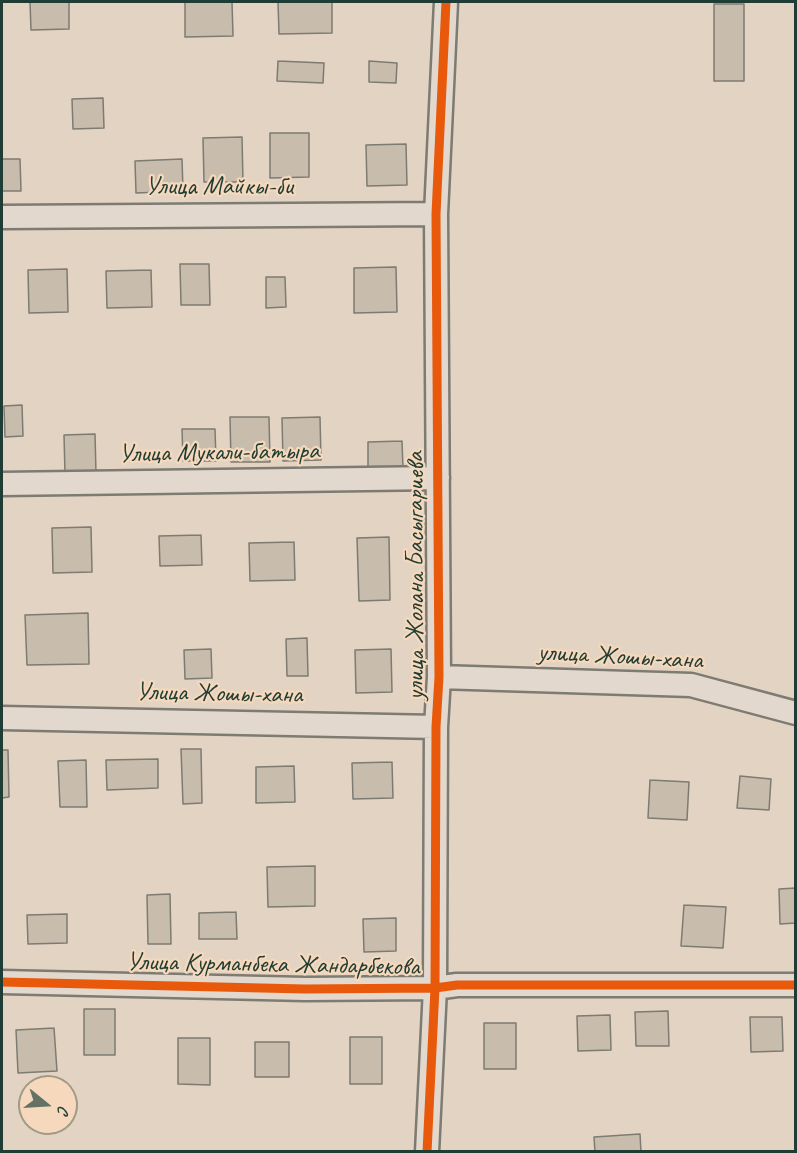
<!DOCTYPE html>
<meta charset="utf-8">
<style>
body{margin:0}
#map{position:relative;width:797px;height:1153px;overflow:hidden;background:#e3d3c2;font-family:Caveat,sans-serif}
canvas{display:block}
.frame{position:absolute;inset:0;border:3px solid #1f3d34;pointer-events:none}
.north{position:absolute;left:18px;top:1075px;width:60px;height:60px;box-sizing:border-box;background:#f6d8bc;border:2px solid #a09a86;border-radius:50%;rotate:108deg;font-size:16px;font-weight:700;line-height:24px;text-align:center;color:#1f3d34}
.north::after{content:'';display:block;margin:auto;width:21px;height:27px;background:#647266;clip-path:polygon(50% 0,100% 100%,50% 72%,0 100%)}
</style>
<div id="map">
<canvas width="797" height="1153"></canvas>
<div class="frame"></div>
<div class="north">С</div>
</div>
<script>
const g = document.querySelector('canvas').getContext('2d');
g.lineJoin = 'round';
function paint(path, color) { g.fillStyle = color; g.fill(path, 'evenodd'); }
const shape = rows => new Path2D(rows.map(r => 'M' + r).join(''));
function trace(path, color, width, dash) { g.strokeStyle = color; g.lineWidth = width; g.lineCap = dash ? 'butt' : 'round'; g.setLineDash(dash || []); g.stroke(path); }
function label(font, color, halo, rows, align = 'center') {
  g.font = font + ' Caveat,sans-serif'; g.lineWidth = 4.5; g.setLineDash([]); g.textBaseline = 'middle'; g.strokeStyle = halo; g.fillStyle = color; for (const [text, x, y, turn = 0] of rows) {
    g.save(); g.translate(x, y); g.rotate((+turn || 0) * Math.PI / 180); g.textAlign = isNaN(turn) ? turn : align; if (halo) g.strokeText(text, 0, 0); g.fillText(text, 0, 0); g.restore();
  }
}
const building = shape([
 [30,2,69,2,69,29,31,30,30,2],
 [185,2,232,2,233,36,185,37,185,2],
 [278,2,332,2,332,33,279,34,278,2],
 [714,4,744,4,744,81,714,81,714,4],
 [278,61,324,63,323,83,277,81,278,61],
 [369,61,397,63,396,83,369,82,369,61],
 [103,98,104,128,73,129,72,99,103,98],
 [270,133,309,133,309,177,270,178,270,133],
 [242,137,243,182,204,182,203,138,242,137],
 [406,144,407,185,367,186,366,145,406,144],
 [2,159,20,159,21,191,2,191,2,159],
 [182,159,183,191,136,193,135,161,182,159],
 [180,264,209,264,210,305,181,305,180,264],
 [396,267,397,312,354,313,354,268,396,267],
 [67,269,68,312,29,313,28,270,67,269],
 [151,270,152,307,107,308,106,271,151,270],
 [266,277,285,277,286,307,266,308,266,277],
 [22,405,23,436,5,437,4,406,22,405],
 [230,417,269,417,270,462,231,462,230,417],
 [320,417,321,460,283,461,282,418,320,417],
 [182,429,215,429,216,461,183,461,182,429],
 [95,434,96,473,65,474,64,435,95,434],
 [402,441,403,469,368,469,368,442,402,441],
 [91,527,92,572,53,573,52,528,91,527],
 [201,535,202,565,160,566,159,536,201,535],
 [389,537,390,600,359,601,357,538,389,537],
 [294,542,295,580,250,581,249,543,294,542],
 [88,613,89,664,27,665,25,615,88,613],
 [307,638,308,676,287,676,286,639,307,638],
 [211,649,212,678,185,679,184,650,211,649],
 [391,649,392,692,356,693,355,650,391,649],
 [181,749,201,749,202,803,183,804,181,749],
 [2,750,8,750,9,797,2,798,2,750],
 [158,759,158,788,107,790,106,760,158,759],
 [86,760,87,807,60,807,58,761,86,760],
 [392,762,393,798,353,799,352,763,392,762],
 [294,766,295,802,256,803,256,767,294,766],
 [740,776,771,779,769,810,737,808,740,776],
 [650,780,689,782,687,820,648,818,650,780],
 [315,866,315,906,268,907,267,867,315,866],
 [796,888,796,923,780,924,779,889,796,888],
 [170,894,171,944,148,944,147,895,170,894],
 [684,905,726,907,723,948,681,946,684,905],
 [236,912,237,939,199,939,199,913,236,912],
 [67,914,67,943,28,944,27,915,67,914],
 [396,918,396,951,364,952,363,919,396,918],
 [84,1009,115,1009,115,1055,84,1055,84,1009],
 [668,1011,669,1046,636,1046,635,1012,668,1011],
 [610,1015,611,1050,578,1051,577,1016,610,1015],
 [750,1017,782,1017,783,1051,751,1052,750,1017],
 [484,1023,516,1023,516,1069,484,1069,484,1023],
 [54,1028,57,1071,18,1073,16,1030,54,1028],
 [350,1037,382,1037,382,1084,350,1084,350,1037],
 [178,1038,210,1038,210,1085,178,1084,178,1038],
 [255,1042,289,1042,289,1077,255,1077,255,1042],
 [640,1134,641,1152,595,1152,594,1137,640,1134]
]);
paint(building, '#c8bcad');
trace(building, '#7d7b72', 1.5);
const minor = shape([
 [2,217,436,214],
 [2,484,438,478],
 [439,677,691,685,796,713],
 [2,718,436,727],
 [2,982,305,989,435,988,457,985,796,985],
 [427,1152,435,988,436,727,439,677,436,214,446,2]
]);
trace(minor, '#7d7b72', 27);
trace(minor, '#e3d8cd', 22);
trace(shape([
 [2,982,305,989,435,988,457,985,796,985],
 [427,1152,435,988,436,727,439,677,436,214,446,2]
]), '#e8590c', 9);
label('26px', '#1f3d34', '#f6d8bc', [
 ["Улица Майкы-би",219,187],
 ["Улица Мукали-батыра",219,453,-1],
 ["улица Жолана Басыгариева",416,576,-90],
 ["улица Жошы-хана",620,657,3],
 ["Улица Жошы-хана",219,694,1],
 ["Улица Курманбека Жандарбекова",273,965,1]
]);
</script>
